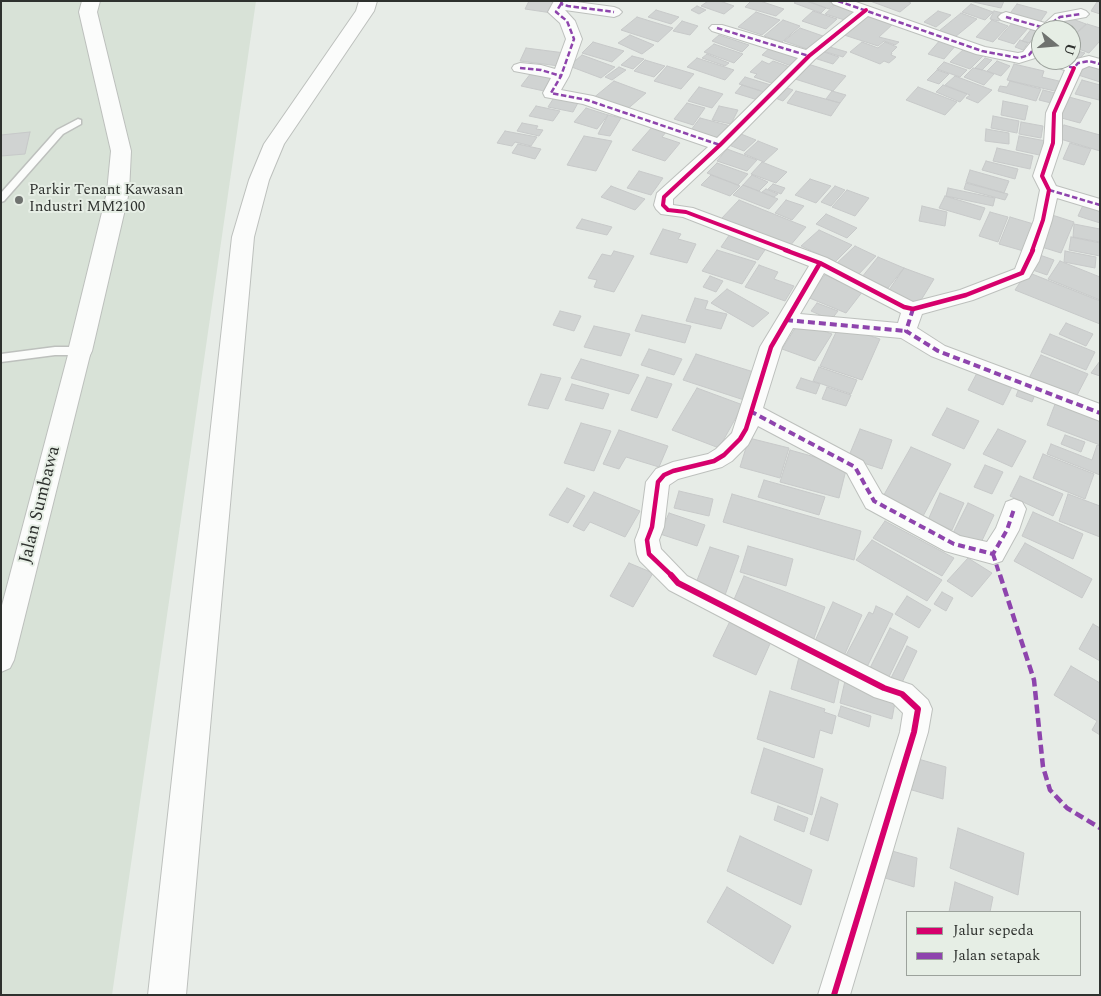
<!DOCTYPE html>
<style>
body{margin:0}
#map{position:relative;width:1101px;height:996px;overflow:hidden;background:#e7ece7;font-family:Spectral,serif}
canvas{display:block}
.frame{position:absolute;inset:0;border:2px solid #2e312e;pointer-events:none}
.legend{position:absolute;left:906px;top:911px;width:175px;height:65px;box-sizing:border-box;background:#e6eee5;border:1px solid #9ca29c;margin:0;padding:6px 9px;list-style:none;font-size:15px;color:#2e312e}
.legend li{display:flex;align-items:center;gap:10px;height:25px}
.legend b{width:25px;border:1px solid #9ca29c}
.north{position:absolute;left:1031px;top:20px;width:50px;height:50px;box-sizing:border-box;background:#e6eee5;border:1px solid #9ca29c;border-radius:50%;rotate:107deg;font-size:14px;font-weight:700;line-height:20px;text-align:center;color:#2e312e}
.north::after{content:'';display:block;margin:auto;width:18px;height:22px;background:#6f726f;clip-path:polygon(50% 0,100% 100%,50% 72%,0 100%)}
</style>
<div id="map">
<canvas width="1101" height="996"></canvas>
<div class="frame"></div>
<ul class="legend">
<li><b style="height:6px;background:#d6006c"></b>Jalur sepeda</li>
<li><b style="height:6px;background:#8e44ad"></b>Jalan setapak</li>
</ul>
<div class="north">U</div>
</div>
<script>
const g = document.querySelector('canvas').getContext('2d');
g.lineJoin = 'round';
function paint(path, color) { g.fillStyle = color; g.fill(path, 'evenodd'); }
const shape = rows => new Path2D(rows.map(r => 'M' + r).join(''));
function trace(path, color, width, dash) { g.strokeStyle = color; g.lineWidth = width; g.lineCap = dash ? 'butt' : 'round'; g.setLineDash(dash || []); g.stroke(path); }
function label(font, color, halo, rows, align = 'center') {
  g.font = font + ' Spectral,serif'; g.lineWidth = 4; g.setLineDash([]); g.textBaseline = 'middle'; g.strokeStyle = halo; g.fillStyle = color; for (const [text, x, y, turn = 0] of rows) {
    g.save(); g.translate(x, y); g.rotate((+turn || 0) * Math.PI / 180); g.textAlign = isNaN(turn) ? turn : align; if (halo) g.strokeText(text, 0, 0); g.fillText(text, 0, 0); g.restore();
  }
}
paint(shape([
 [1,1,256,1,112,995,1,995]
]), '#d8e2d7');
const building = shape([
 [529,1,558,1,552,13,525,9,529,1],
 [708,1,720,1,734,6,724,14,701,6,708,1],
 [751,1,760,1,784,9,776,16,745,7,751,1],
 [797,1,806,1,826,8,821,13,794,3,797,1],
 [808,1,827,1,835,4,829,9,808,1],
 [870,1,906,1,911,3,900,12,870,1],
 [969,1,1004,1,1001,8,969,1],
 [1097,2,1100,3,1100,14,1091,11,1097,2],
 [836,4,858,11,848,21,825,14,836,4],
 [971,4,993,12,985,20,962,12,971,4],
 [1017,4,1047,12,1038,25,1008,16,1017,4],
 [697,6,706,10,699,14,691,10,697,6],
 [656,10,679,17,671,24,648,17,656,10],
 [813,11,837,19,826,29,802,21,813,11],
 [938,11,951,15,936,27,924,22,938,11],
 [994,11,1003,13,999,21,990,19,994,11],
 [756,12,780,20,762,35,738,27,756,12],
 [961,13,977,19,955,37,939,31,961,13],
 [866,14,893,24,879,37,899,42,895,45,884,41,878,46,841,34,866,14],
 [637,17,673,28,658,42,621,30,637,17],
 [1070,18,1086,24,1076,33,1060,27,1070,18],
 [783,20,800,26,782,42,764,36,783,20],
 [992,20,1008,26,993,42,976,37,992,20],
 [682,21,698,26,690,35,673,31,682,21],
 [1013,22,1029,27,1014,44,998,39,1013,22],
 [1087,24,1100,28,1100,41,1089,53,1071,46,1071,38,1087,24],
 [800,28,823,36,807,49,784,41,800,28],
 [1032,28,1041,30,1041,34,1034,44,1022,41,1032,28],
 [630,35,654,45,642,54,618,43,630,35],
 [719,35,749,45,742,52,712,41,719,35],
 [941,39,957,44,944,59,928,54,941,39],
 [1020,40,1028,43,1023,50,1015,47,1020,40],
 [593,42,624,51,612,62,582,53,593,42],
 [862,42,878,48,885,42,897,47,891,53,892,53,891,55,896,57,889,63,884,61,880,64,850,52,862,42],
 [714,44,743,54,734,63,704,52,714,44],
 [773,45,805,57,794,67,762,55,773,45],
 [823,45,847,52,843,57,819,50,823,45],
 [526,48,565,53,559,66,520,61,526,48],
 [965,48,984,55,970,69,950,62,965,48],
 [1071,49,1085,53,1073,65,1059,60,1071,60,1071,49],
 [818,50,839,57,833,64,811,57,818,50],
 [707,54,729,63,725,66,702,58,707,54],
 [582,55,615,67,601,78,569,66,582,55],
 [632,56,644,59,633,69,621,65,632,56],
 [697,58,734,70,725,80,687,67,697,58],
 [985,58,992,60,982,70,975,68,985,58],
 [645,60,665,66,654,77,634,71,645,60],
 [762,61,769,64,773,61,793,68,774,84,754,77,757,74,750,72,762,61],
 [997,61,1010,66,1001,76,987,71,997,61],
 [944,62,967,70,960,77,937,69,944,62],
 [1085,63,1100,68,1100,82,1075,74,1085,63],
 [808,64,846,76,833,91,795,79,808,64],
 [1014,64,1044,71,1042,77,1063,82,1059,92,1007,80,1014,64],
 [667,66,694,74,681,89,654,81,667,66],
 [619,67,626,70,612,80,605,77,619,67],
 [973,68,983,70,994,74,984,85,964,77,973,68],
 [937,70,949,74,939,84,927,80,937,70],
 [531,73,554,78,544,91,521,86,531,73],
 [955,76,992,90,978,103,966,98,970,95,945,85,955,76],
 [745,77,774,86,768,93,739,84,745,77],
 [1082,80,1100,85,1099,100,1075,94,1082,80],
 [614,81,646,93,624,112,592,99,614,81],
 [1010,81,1041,89,1036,101,998,91,1000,86,1007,87,1010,81],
 [742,85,767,93,761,101,735,93,742,85],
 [943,85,967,94,960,102,936,92,943,85],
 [699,87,723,94,712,108,688,101,699,87],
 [785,87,793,90,783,101,775,98,785,87],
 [918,87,957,102,945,115,906,100,918,87],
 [1043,90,1059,94,1055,104,1039,100,1043,90],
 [796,91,840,103,831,116,787,103,796,91],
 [832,91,846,95,840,103,826,99,832,91],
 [555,96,579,101,573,112,548,107,555,96],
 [1069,97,1091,103,1080,123,1058,117,1069,97],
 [1003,101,1028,106,1025,120,1001,115,1003,101],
 [687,103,705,108,693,125,674,119,687,103],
 [536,106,560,111,553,121,529,116,536,106],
 [719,106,738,110,731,124,712,120,719,106],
 [586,108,608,115,597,129,574,122,586,108],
 [608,115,621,118,610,136,598,134,608,115],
 [993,116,1019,121,1017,133,991,128,993,116],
 [700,118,731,126,722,139,691,130,700,118],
 [1021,122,1043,126,1041,138,1019,134,1021,122],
 [522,123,538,126,536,129,543,130,539,136,517,131,522,123],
 [1064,125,1100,135,1100,151,1057,138,1064,125],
 [653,126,667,131,662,137,680,143,665,161,632,150,653,126],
 [986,129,1009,133,1009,144,985,141,986,129],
 [505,131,537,137,531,146,515,142,512,146,497,143,505,131],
 [30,132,25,154,1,156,1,135,30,132],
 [741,134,756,140,744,151,729,145,741,134],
 [584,136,612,141,596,171,567,165,584,136],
 [1019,136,1046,141,1044,156,1016,150,1019,136],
 [758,141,778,149,764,162,744,154,758,141],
 [1070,143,1091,149,1084,165,1063,159,1070,143],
 [518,144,541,149,535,159,512,153,518,144],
 [997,148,1033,156,1030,169,993,161,997,148],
 [727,149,757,160,747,171,717,161,727,149],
 [986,161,1018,169,1015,179,982,170,986,161],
 [762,162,787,172,776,183,751,174,762,162],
 [717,163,748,174,738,185,707,173,717,163],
 [970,170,1009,181,1004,193,966,182,970,170],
 [639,171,663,178,651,195,627,188,639,171],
 [711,175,740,186,730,196,701,185,711,175],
 [752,175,768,182,759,191,743,185,752,175],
 [810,179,831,186,816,203,795,195,810,179],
 [966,183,1008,194,1005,200,964,189,966,183],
 [773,184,785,188,781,194,768,189,773,184],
 [743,185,778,199,769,209,733,195,743,185],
 [611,186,645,199,635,210,601,197,611,186],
 [835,186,845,190,831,206,821,202,835,186],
 [948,188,995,198,993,206,946,196,948,188],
 [766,189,778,194,774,197,762,192,766,189],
 [847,190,869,198,855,216,832,207,847,190],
 [945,196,985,208,980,220,939,208,945,196],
 [739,200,806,227,789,247,721,219,739,200],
 [786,200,804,206,792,220,775,213,786,200],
 [1084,203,1100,208,1100,223,1078,216,1084,203],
 [922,206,947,212,945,226,919,221,922,206],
 [990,212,1008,217,998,242,979,236,990,212],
 [826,214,857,228,847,238,816,224,826,214],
 [1049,214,1074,222,1061,253,1035,245,1049,214],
 [1010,217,1037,225,1027,252,999,244,1010,217],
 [582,219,612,227,607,235,576,228,582,219],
 [1074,224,1100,229,1100,242,1073,237,1074,224],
 [663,229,681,234,678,239,696,244,687,263,650,254,663,229],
 [819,230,852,245,835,262,801,246,819,230],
 [730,234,767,247,758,260,721,247,730,234],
 [1071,237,1100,243,1100,256,1069,250,1071,237],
 [855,246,876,256,857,276,835,265,855,246],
 [717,250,756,262,742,284,702,271,717,250],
 [614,251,634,256,614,292,594,287,597,280,588,278,602,254,611,256,614,251],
 [1065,251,1096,257,1095,268,1064,262,1065,251],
 [1034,253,1054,260,1047,275,1027,268,1034,253],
 [878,257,904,268,888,288,862,277,878,257],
 [1060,261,1100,277,1100,300,1048,279,1060,261],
 [759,265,778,272,774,279,794,286,785,301,745,287,759,265],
 [904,268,934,279,918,305,887,293,904,268],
 [1027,272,1100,301,1100,324,1015,290,1027,272],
 [825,275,863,291,846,313,807,297,825,275],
 [710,276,723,281,716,292,703,287,710,276],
 [727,289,769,313,753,327,711,303,727,289],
 [695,298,708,301,705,309,727,314,721,329,686,321,695,298],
 [817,303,838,311,831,320,811,311,817,303],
 [560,311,581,316,574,331,553,325,560,311],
 [642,315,691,326,685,343,635,331,642,315],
 [799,322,832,334,815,361,782,349,799,322],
 [1066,323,1093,334,1086,346,1059,334,1066,323],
 [594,326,630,334,621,356,584,347,594,326],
 [839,326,880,339,862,380,820,366,839,326],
 [1050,334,1095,352,1086,370,1041,352,1050,334],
 [649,349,682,359,674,375,641,365,649,349],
 [696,354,757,373,744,400,683,380,696,354],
 [1041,355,1088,374,1075,399,1028,380,1041,355],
 [581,359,639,375,629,394,571,378,581,359],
 [1100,361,1100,376,1091,373,1100,361],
 [819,367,857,380,851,394,813,381,819,367],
 [977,373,1012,387,1003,405,968,390,977,373],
 [541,374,561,378,548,409,528,405,541,374],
 [647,377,672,384,657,418,631,410,647,377],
 [801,378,820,384,816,394,796,388,801,378],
 [572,384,609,394,603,409,565,400,572,384],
 [1020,386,1036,392,1032,402,1016,396,1020,386],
 [827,387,851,395,846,406,822,399,827,387],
 [697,388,743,405,719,448,672,430,697,388],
 [1057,399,1100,415,1100,445,1047,425,1057,399],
 [947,408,979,421,964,449,932,435,947,408],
 [581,423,611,431,594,471,564,463,581,423],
 [860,429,892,440,882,469,848,458,860,429],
 [998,429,1026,441,1012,467,983,454,998,429],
 [619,430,668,446,659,467,626,457,619,469,603,464,619,430],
 [1065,435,1085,442,1081,452,1061,444,1065,435],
 [749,438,789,448,780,478,740,467,749,438],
 [1051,444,1092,460,1097,445,1100,446,1100,475,1047,454,1051,444],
 [911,447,951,464,922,518,881,500,911,447],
 [790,450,847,466,839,498,780,482,790,450],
 [1043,454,1094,474,1085,499,1033,478,1043,454],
 [985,465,1003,472,992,494,974,487,985,465],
 [1020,476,1063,494,1053,516,1010,496,1020,476],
 [764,480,825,497,819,515,758,497,764,480],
 [567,488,585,496,568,523,549,515,567,488],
 [679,491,713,499,709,516,674,508,679,491],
 [594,492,640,511,625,537,590,522,584,531,573,526,594,492],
 [940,493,964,503,952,530,928,520,940,493],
 [732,494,861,531,854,560,723,522,732,494],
 [1068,494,1100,506,1100,537,1059,521,1068,494],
 [968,503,994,515,979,547,952,535,968,503],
 [1033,512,1083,534,1073,559,1022,536,1033,512],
 [669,513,705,525,697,546,660,534,669,513],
 [885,521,954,558,942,576,873,538,885,521],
 [872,540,942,580,927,601,856,560,872,540],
 [1025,543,1092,579,1082,598,1014,561,1025,543],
 [748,546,793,559,786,586,740,572,748,546],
 [710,547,739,556,724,598,694,588,710,547],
 [968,558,992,573,972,597,947,581,968,558],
 [629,563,653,573,633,607,610,596,629,563],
 [744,576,825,607,813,641,730,609,744,576],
 [942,592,953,598,946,611,934,604,942,592],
 [907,596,931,610,919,628,895,614,907,596],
 [833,602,862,615,844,656,814,643,833,602],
 [876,606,893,614,866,669,845,657,869,612,873,614,876,606],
 [732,617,774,635,756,675,713,656,732,617],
 [1093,624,1100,628,1100,661,1079,649,1093,624],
 [890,628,908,637,886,683,867,674,890,628],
 [907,646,917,651,899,689,888,684,907,646],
 [799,657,841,671,834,703,791,689,799,657],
 [1071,666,1100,683,1100,735,1092,730,1097,721,1054,695,1071,666],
 [845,681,896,697,892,719,840,703,845,681],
 [770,691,825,709,824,712,836,716,832,734,820,730,814,758,757,739,770,691],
 [841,706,871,716,869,727,838,716,841,706],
 [764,748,823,769,812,815,751,793,764,748],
 [908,756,946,767,943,799,905,788,908,756],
 [821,797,838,804,828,841,810,834,821,797],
 [778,806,808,818,804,832,774,820,778,806],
 [958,828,1024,853,1018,895,950,868,958,828],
 [740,836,812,870,801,905,727,871,740,836],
 [885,849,917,858,914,887,882,877,885,849],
 [955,882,993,897,990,912,949,912,955,882],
 [727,887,791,926,773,964,707,922,727,887]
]);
paint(building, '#d0d3d2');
trace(building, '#c7c9c9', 1);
const service = shape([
 [78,119,81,120,81,124,63,134,4,201,1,202,1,193,57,130,78,119],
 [55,347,80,347,86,351,80,355,55,355,1,362,1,354,55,347]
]);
const minor = shape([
 [554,1,569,1,614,7,619,9,622,12,619,15,614,17,565,10,575,21,582,39,569,76,561,90,593,96,717,138,798,58,712,31,709,28,712,25,722,25,806,50,854,12,833,4,831,1,853,1,985,47,1018,53,1023,52,1035,37,1041,35,1041,50,1035,58,1019,63,976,54,868,16,815,59,726,149,673,199,673,205,693,208,827,258,913,302,960,290,1015,269,1034,220,1040,190,1033,176,1044,143,1046,113,1065,70,1040,63,1038,60,1041,56,1041,60,1070,62,1072,60,1089,56,1100,59,1100,69,1089,66,1082,69,1062,113,1062,143,1051,176,1056,186,1100,199,1100,211,1057,198,1052,220,1039,261,1029,278,973,300,922,314,917,328,945,346,1100,404,1100,421,931,356,901,338,793,328,782,347,763,408,863,461,882,494,960,536,987,542,996,528,1006,502,1014,499,1022,502,1026,509,1019,530,1002,561,993,564,945,551,866,508,847,473,758,426,748,445,732,461,722,467,678,479,669,485,664,527,659,540,661,549,687,576,891,678,912,685,928,700,932,709,928,732,850,995,818,995,900,732,903,713,893,703,874,697,669,590,640,561,637,554,635,540,640,527,646,482,656,469,673,462,708,454,716,449,732,433,760,347,809,266,683,217,661,214,656,209,654,205,657,193,708,147,583,104,545,97,543,93,551,78,514,71,512,68,514,65,520,63,541,65,555,69,566,39,560,23,548,12,554,1],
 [824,273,901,313,898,323,800,314,824,273],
 [1081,9,1086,11,1089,14,1086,17,1064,21,1056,30,1041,30,1041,32,1001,20,998,17,1001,14,1006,12,1045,23,1055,14,1081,9],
 [80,344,87,346,91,351,14,660,10,668,1,672,1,609,69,351,73,346,80,344]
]);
const secondary = shape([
 [82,1,100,1,97,12,131,151,129,192,92,351,89,357,80,360,71,357,68,351,107,192,111,151,79,12,82,1],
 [359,1,377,1,374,11,284,144,269,180,254,237,186,995,148,995,232,237,249,180,264,144,356,11,359,1]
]);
trace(service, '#bdc0bd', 3);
trace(minor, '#bdc0bd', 2);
trace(secondary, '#bdc0bd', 2);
paint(service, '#fbfcfb');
paint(minor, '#fbfcfb');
paint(secondary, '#fbfcfb');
trace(shape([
 [562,1,561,4,568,6,614,12],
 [838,1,982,51,1019,58,1029,55,1041,40],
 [561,4,556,12,567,21,574,39,561,76,551,93,587,100,720,145],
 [1006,17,1048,29],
 [717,28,809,56],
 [1048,30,1053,22,1060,17,1081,14],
 [1046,60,1074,68,1078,63,1089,61,1100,64],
 [520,68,541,70,561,76],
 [1049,190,1100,205]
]), '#8e44ad', 2.5, [5.5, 2.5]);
trace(shape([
 [913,309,906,331,938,351,1100,413],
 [786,320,906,331],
 [750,411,855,467,874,501,954,544,993,554,1007,530,1014,509],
 [993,554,1000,576]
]), '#8e44ad', 4, [7, 4]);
trace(shape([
 [1000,575,1034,680,1043,767,1050,790,1067,808,1100,828]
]), '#8e44ad', 4.5, [9, 4.5]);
trace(shape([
 [789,251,686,212,668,210,663,205,664,197,720,145,809,56,866,10],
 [1032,251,1043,220,1049,190,1042,176,1053,143,1054,113,1074,68]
]), '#d6006c', 4);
trace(shape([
 [785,250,820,263,904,307,913,309,966,295,1022,273,1033,250],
 [672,576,649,554,647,540,652,527,658,482,664,475,673,471,714,461,724,455,740,439,746,429,771,347,820,263]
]), '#d6006c', 4.5);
trace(shape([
 [671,575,678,583,884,688,902,694,918,709,914,732,834,995]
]), '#d6006c', 6);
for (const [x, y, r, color] of [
 [19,200,5,"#6f726f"]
]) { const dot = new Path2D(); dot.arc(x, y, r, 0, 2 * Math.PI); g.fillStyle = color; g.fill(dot); trace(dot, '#e6eee5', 2); }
label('15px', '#2e312e', '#e6eee5', [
 ["Parkir Tenant Kawasan",29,191],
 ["Industri MM2100",29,208]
], 'left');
label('18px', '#2e312e', '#e6eee5', [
 ["Jalan Sumbawa",41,505,-76]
]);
</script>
